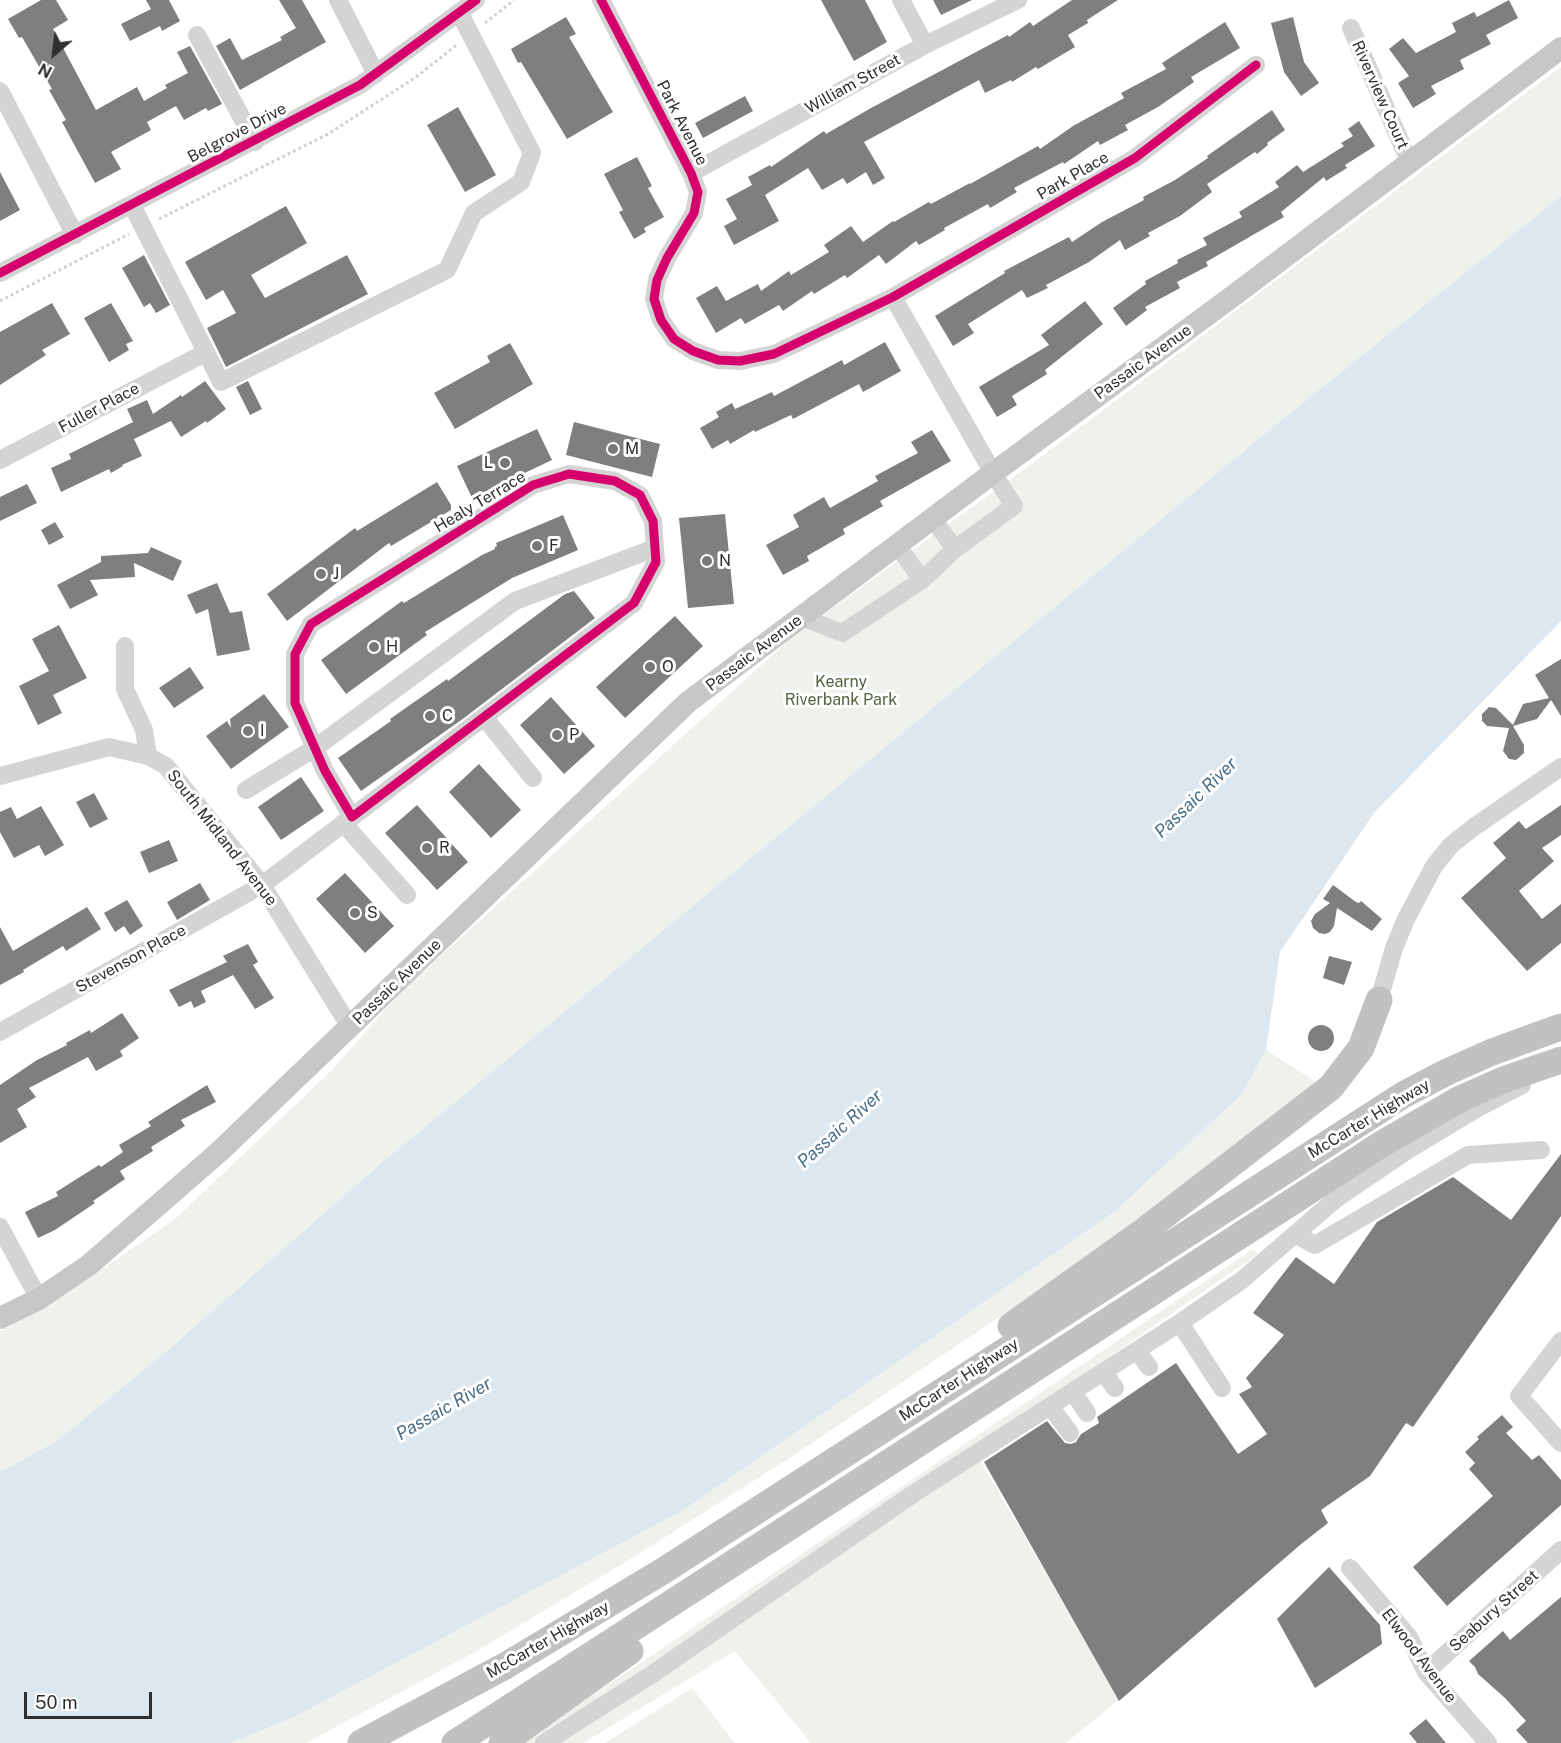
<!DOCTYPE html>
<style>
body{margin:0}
#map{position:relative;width:1561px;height:1743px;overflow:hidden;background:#fff;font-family:"Public Sans",sans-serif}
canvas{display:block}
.north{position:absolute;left:24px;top:24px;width:60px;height:60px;-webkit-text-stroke:4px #fff;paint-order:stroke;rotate:208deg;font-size:16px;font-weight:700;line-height:24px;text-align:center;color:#2f2f2f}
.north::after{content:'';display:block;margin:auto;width:21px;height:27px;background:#2f2f2f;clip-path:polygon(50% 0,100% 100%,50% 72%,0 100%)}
.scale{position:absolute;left:24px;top:1692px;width:128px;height:27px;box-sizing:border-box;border:3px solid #2f2f2f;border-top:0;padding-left:8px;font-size:18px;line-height:21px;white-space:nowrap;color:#2f2f2f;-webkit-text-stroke:4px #fff;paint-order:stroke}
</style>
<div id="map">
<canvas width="1561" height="1743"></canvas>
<div class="north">N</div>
<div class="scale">50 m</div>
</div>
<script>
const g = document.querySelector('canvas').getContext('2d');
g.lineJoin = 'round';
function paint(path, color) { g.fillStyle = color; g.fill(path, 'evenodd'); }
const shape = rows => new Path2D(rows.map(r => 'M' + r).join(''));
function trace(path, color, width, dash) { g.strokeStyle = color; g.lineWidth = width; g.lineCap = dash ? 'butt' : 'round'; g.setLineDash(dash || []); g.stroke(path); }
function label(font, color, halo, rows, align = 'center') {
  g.font = font + ' "Public Sans",sans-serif'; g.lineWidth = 6; g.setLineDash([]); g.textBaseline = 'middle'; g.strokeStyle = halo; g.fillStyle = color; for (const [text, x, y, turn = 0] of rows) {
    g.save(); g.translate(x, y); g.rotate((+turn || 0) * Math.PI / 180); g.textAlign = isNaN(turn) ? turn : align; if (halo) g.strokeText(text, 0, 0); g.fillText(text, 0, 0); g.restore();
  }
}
paint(shape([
 [1561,67,1561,196,1284,418,379,1165,168,1350,57,1441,0,1472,0,1331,46,1308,175,1219,330,1072,400,993,790,639,1033,463],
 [1266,1050,1316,1082,1208,1169,1053,1281,788,1459,632,1558,475,1652,306,1743,231,1743,292,1718,682,1511,1114,1212,1242,1094],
 [1253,1249,1258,1254,974,1450,1120,1699,1066,1743,811,1743,735,1651,583,1743,522,1743],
 [692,1688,735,1743,605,1743]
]), '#eff2ec');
paint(shape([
 [1561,196,1561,621,1374,813,1280,952,1266,1050,1242,1094,1114,1212,682,1511,292,1718,231,1743,0,1743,0,1472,57,1441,168,1350,379,1165,1284,418]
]), '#dce7ef');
paint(shape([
 [41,0,56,0,68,20,53,29,96,110,137,87,144,101,167,88,165,85,188,73,177,52,190,46,222,104,208,111,206,108,184,120,176,106,147,122,151,130,111,152,121,169,95,183,62,122,66,120,49,90,52,89,22,37,19,38,8,19],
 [146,0,169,0,180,21,162,31,160,26,130,41,121,24,151,9],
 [279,0,302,0,326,42,240,90,216,46,230,38,242,60,282,40,280,37,296,28],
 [821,0,865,0,887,42,854,61],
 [933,0,972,0,941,15],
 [1072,0,1118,0,1087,20,1088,23,1068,35,1075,47,1038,69,1036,67,1012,82,1011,80,985,93,979,80,864,142,885,178,873,185,866,172,847,184,843,178,822,190,808,168,765,195,779,221,734,245,724,226,737,219,726,199,752,185,748,177,770,165,771,167,824,131,826,134,871,108,1008,35,1009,37,1030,22,1033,26],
 [1509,0,1518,18,1486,35,1491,44,1460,60,1464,69,1431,86,1436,94,1413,108,1398,83,1409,76,1389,49,1403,38,1416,53,1456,32,1452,23,1474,12,1477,17],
 [566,17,576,34,569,37,613,112,567,139,521,62,518,63,511,49],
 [1293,17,1304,62,1319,83,1301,96,1284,72,1271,23],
 [1225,22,1240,48,1191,77,1194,82,1158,107,1125,125,1128,130,1100,145,1098,141,1064,164,1063,162,1014,188,1017,192,990,208,988,204,944,228,945,230,919,245,916,241,886,264,879,255,847,278,845,275,814,294,812,291,783,311,779,305,745,324,741,318,716,333,696,298,717,286,726,301,758,284,761,291,789,271,791,275,829,252,824,245,851,226,863,242,893,221,894,222,929,202,931,204,970,183,970,184,1038,146,1040,149,1073,126,1124,98,1121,93,1166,69,1162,63],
 [745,96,753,111,703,138,695,123],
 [458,107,496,175,465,192,427,125],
 [1272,110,1285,130,1267,143,1268,145,1257,154,1255,152,1207,184,1212,192,1180,216,1148,233,1150,236,1125,250,1120,240,1089,262,1046,285,1048,288,1027,298,1022,290,968,324,974,333,953,346,935,316,1005,273,1004,271,1069,237,1072,242,1102,222,1144,200,1143,197,1175,180,1208,158,1207,156],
 [1359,121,1375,146,1345,165,1347,168,1326,181,1324,177,1281,212,1284,217,1206,262,1208,266,1177,282,1180,288,1145,307,1147,310,1126,326,1113,308,1146,284,1145,281,1178,263,1177,260,1207,245,1203,238,1242,217,1239,212,1279,187,1275,182,1297,165,1303,172,1344,146,1341,143,1353,136,1348,129],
 [637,157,652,186,648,188,664,217,644,228,646,232,634,239,619,212,623,210,604,174],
 [0,172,20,210,0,221],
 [286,206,307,243,251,275,265,298,347,255,368,294,226,367,207,328,236,313,223,290,206,300,185,262],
 [144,255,170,305,156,313,150,303,144,307,122,268],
 [1085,301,1103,324,1045,370,1047,374,1012,396,1017,405,997,417,979,387,1049,345,1041,335],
 [52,303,70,334,42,350,46,355,0,385,0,332],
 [111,303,133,341,126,344,129,350,109,362,84,318],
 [885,342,901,371,863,392,859,384,793,419,791,415,755,432,754,430,730,444,728,440,712,449,700,428,719,417,716,412,732,403,735,409,772,392,774,396,842,360,844,365],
 [510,343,533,384,455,429,434,393,490,362,487,356],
 [205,381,226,409,207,423,206,421,181,437,171,421,134,439,142,456,122,465,123,466,111,473,109,469,61,492,51,468,71,459,69,454,133,422,127,409,147,400,153,414,181,395,182,397],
 [248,381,262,409,250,415,236,387],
 [574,422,660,444,652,477,566,455],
 [537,429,552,460,472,498,457,466],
 [932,430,951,461,880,501,883,506,843,529,845,534,807,556,809,561,783,575,766,545,799,527,793,515,824,497,830,508,878,481,875,476,918,453,911,442],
 [437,482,451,505,451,510,391,546,389,543,287,621,267,594,355,528,357,531],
 [27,484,37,503,0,521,0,497],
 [725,514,734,604,688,608,679,518],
 [563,515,578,550,512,578,425,632,427,635,346,694,321,660,402,601,404,603,482,555,495,549,495,547,497,546,496,543],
 [55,522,64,537,49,545,41,530],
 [151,547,182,561,173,581,134,563,135,577,90,580,98,595,70,609,57,585,101,562,101,556,148,553],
 [217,583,230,613,242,611,250,650,217,656,208,609,196,614,187,595],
 [574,591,595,618,464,718,361,791,338,758,391,721,390,719,447,679,448,681,565,594],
 [675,616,703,646,625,718,596,687],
 [59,625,87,678,53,695,62,713,38,725,19,686,49,671,32,639],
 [1561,659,1561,716,1551,700,1537,719,1513,726,1524,745,1524,753,1516,760,1509,759,1503,751,1509,728,1487,726,1482,721,1482,714,1489,707,1496,708,1513,725,1523,704,1549,698,1535,675],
 [190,667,204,688,174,708,159,688],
 [264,694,289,727,231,769,206,736,227,721,231,728,230,719],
 [551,697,595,746,564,774,520,725],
 [479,764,521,810,491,838,449,792],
 [301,777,324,811,281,840,258,807],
 [94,793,108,819,90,828,76,802],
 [417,805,468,862,437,890,385,833],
 [1561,805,1561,835,1542,848,1554,861,1519,891,1542,919,1561,904,1561,943,1527,971,1461,898,1506,858,1493,843,1519,821,1526,829],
 [41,806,64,845,45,856,39,845,14,858,0,832,0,812,11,807,17,819],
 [169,840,178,861,149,873,140,852],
 [345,873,394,926,365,953,316,899],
 [200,883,210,900,177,920,167,902],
 [1333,885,1356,902,1359,903,1361,901,1382,919,1372,931,1337,908,1334,926,1330,932,1325,934,1319,933,1313,928,1311,921,1315,914,1330,903,1323,899],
 [127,900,143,926,130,935,124,926,115,932,104,913],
 [87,907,101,929,66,951,63,946,23,970,24,972,0,985,0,927,13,951],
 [248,944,258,962,253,965,274,998,255,1009,233,975,201,991,206,1002,194,1008,191,1001,179,1007,169,990,227,962,223,956],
 [1329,956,1352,962,1344,985,1323,978],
 [122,1013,139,1038,120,1051,123,1056,96,1071,88,1057,29,1088,36,1097,17,1109,27,1127,0,1143,0,1085,37,1060,67,1045,66,1043,90,1030,91,1033],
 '1308 1038a13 13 0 1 1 26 0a13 13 0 1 1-26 0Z',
 [207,1085,216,1102,181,1120,185,1126,151,1147,153,1151,120,1171,125,1179,93,1201,95,1203,55,1230,38,1238,25,1212,58,1196,56,1192,99,1165,101,1167,123,1152,119,1145,151,1126,148,1122],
 [1561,1154,1561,1216,1413,1427,1406,1423,1370,1476,1321,1510,1328,1523,1300,1545,1119,1701,984,1462,1047,1421,1065,1443,1071,1444,1076,1442,1081,1434,1099,1423,1097,1417,1176,1363,1238,1454,1267,1434,1239,1394,1252,1387,1246,1378,1284,1335,1253,1313,1296,1257,1334,1284,1377,1222,1453,1177,1511,1220],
 [1502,1415,1513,1427,1506,1433,1532,1460,1539,1455,1561,1480,1561,1505,1447,1606,1413,1567,1493,1496,1469,1469,1475,1463,1465,1452,1479,1439,1477,1437],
 [1329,1567,1380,1625,1382,1644,1315,1688,1277,1619],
 [1561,1597,1561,1743,1528,1743,1516,1730,1526,1721,1505,1698,1478,1674,1475,1667,1469,1661,1503,1631,1510,1640],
 [1426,1719,1446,1743,1417,1743,1409,1733]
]), '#7f7f7f');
trace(shape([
 [485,23,514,0],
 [159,219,328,134,416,77,458,44],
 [0,301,129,234]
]), '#d2d2d2', 3, [3, 3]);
trace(shape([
 [338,0,376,74],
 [601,0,691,173,698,192,694,213,667,258,657,280,654,299,661,320,674,339,693,351,718,360,740,361,774,354,893,297,1135,158,1256,65],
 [901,0,925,45],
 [1351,28,1409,161],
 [197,35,255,142],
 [0,91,75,235],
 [691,173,925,45,1018,0],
 [132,205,221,382,447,270,474,213,521,182,532,153,459,12],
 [0,273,360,85,476,0],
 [893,297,993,473,1014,506,955,549,932,518],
 [0,460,199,356],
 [569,474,615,481,640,495,653,521,656,562,634,603,352,817,325,771,295,703,295,654,311,624,533,485,569,474],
 [922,580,955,549],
 [802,617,842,633,922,580,897,545],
 [125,646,125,689,144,730,148,756],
 [484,717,533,778],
 [0,776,109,747,148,756,166,766,262,885,350,1027],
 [246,790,315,748,515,601,655,548],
 [343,823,407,895],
 [1379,1000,1394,948,1406,919,1434,866,1451,845,1474,827,1561,767],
 [0,1032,262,885,352,817],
 [0,1227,39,1299],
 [1295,1234,1315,1245,1468,1155,1541,1150],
 [1180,1323,1222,1388],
 [1561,1341,1519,1396,1561,1443],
 [1137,1351,1149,1367],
 [1103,1372,1115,1388],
 [1073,1392,1087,1413],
 [1050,1406,1070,1433],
 [1350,1568,1409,1637,1426,1672,1488,1743],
 [1426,1672,1561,1550],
 [544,1743,651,1675,913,1494,1181,1322,1242,1280,1337,1198,1408,1150,1476,1109,1522,1085]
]), '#d4d4d4', 18);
trace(shape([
 [0,1318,39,1299,89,1265,219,1152,688,702,993,473,1237,293,1561,48]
]), '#c7c7c7', 22);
trace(shape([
 [1011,1326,1144,1231,1331,1087,1361,1048,1379,1000],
 [361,1743,505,1666,663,1571,1403,1095,1447,1072,1492,1052,1561,1027],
 [455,1743,1380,1145,1460,1099,1503,1080,1561,1060],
 [502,1743,630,1651]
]), '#c1c1c1', 27);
trace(shape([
 [601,0,691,173,698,192,694,213,667,258,657,280,654,299,661,320,674,339,693,351,718,360,740,361,774,354,893,297,1135,158,1256,65],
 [0,273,360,85,476,0],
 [569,474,615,481,640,495,653,521,656,562,634,603,352,817,325,771,295,703,295,654,311,624,533,485,569,474]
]), '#d6006c', 9);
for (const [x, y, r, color] of [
 [613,449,6,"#787878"],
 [505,463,6,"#787878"],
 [537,546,6,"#787878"],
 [707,561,6,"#787878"],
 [321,574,6,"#787878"],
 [374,647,6,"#787878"],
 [650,667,6,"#787878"],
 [430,716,6,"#787878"],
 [248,731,6,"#787878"],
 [557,735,6,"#787878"],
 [427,848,6,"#787878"],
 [355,913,6,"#787878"]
]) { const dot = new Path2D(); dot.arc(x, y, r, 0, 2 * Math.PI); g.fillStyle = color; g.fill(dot); trace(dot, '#fff', 2); }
label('16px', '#2f2f2f', '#fff', [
 ["William Street",853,84,-29],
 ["Riverview Court",1380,95,66],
 ["Park Avenue",682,123,63],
 ["Belgrove Drive",237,133,-28],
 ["Park Place",1073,176,-30],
 ["Passaic Avenue",1143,362,-36],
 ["Fuller Place",99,408,-28],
 ["Healy Terrace",480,502,-31],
 ["Passaic Avenue",754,653,-37],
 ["South Midland Avenue",222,838,52],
 ["Stevenson Place",131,959,-29],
 ["Passaic Avenue",397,982,-44],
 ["McCarter Highway",1369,1119,-31],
 ["McCarter Highway",959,1380,-33],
 ["Seabury Street",1494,1611,-42],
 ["McCarter Highway",548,1640,-30],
 ["Elwood Avenue",1419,1656,53]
]);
label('16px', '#2f2f2f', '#fff', [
 ["M",625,449],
 ["L",493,463,"right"],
 ["F",549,546],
 ["N",719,561],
 ["J",333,574],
 ["H",386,647],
 ["O",662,667],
 ["C",442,716],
 ["I",260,731],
 ["P",569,735],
 ["R",439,848],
 ["S",367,913]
], 'left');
label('16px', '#526542', '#fff', [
 ["Kearny",841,682],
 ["Riverbank Park",841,700]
]);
label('italic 18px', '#476d87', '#fff', [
 ["Passaic River",1196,798,-44],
 ["Passaic River",840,1129,-42],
 ["Passaic River",444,1409,-30]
]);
</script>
